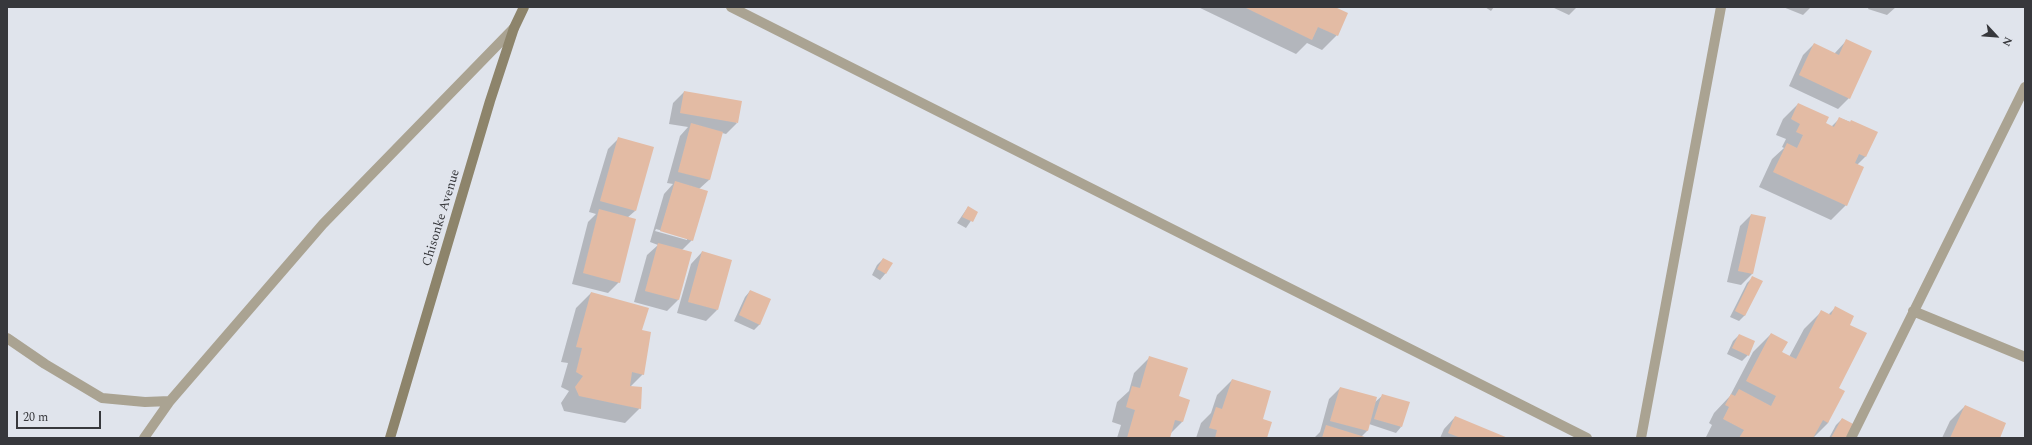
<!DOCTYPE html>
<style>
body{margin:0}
#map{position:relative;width:2032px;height:445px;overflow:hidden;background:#e0e4ec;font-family:Spectral,serif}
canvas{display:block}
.frame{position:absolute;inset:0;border:8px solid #37383c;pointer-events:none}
.north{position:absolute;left:1976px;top:16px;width:40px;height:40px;-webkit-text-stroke:3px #e0e4ec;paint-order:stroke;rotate:116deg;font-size:11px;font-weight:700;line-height:16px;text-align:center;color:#37383c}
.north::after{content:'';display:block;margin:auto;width:14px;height:18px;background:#37383c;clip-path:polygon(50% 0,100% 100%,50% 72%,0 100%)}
.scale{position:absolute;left:16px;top:411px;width:85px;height:18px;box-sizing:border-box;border:2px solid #37383c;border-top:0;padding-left:5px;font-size:12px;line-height:14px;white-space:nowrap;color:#37383c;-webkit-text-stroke:3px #e0e4ec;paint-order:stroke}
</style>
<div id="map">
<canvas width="2032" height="445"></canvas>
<div class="frame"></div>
<div class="north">N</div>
<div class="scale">20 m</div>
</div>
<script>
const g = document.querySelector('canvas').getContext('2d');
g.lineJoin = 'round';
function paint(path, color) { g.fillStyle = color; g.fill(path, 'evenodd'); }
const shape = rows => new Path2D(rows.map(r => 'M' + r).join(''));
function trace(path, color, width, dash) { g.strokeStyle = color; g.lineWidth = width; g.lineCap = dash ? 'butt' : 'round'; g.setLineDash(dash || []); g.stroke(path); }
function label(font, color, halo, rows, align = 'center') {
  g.font = font + ' Spectral,serif'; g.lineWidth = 3; g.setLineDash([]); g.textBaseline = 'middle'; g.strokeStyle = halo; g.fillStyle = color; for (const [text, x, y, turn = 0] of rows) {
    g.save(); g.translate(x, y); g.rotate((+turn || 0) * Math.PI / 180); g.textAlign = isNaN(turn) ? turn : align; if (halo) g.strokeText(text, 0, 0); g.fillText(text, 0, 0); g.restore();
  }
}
paint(shape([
 [1198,7,1333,7,1337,35,1322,50,1307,43,1296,54],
 [1485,7,1494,7,1491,11],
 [1552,7,1577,7,1569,15],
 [1783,7,1811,7,1803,15],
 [1869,7,1896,7,1887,15,1868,9],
 [1846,41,1849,98,1838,109,1789,86,1803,55,1814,44,1834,54],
 [684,92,737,123,726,134,722,133,709,180,699,189,692,240,682,250,691,253,678,300,667,311,634,302,647,255,658,245,650,242,664,194,673,184,667,183,680,136,688,127,669,124,673,103],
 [656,229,687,238,687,240,655,231],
 [1798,104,1824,124,1831,127,1840,118,1876,132,1865,157,1857,165,1846,205,1831,220,1759,187,1772,159,1784,148,1782,147,1786,139,1776,135,1783,119],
 [619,138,635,211,627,218,619,282,608,293,572,284,588,222,596,214,589,212,608,149],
 [968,207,977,212,966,228,957,223],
 [1751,215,1752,274,1741,285,1727,282,1740,226],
 [702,252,717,310,706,321,677,313,691,264],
 [883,259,891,263,885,274,880,280,872,275,877,265],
 [1753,277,1745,315,1739,321,1730,317,1747,283],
 [750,291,760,324,754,330,734,321,745,297],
 [591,293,647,309,640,331,643,374,630,387,640,408,625,423,564,411,561,403,569,391,561,387,568,363,561,362,576,308],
 [1836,307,1849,325,1838,388,1828,423,1813,438,1706,437,1712,425,1709,423,1714,413,1730,396,1753,352,1771,334,1781,352,1789,357,1804,329,1822,311,1828,315],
 [1739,335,1748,355,1742,361,1727,354,1733,341],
 [1149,358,1178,397,1182,422,1170,434,1169,438,1117,438,1121,425,1112,422,1117,402,1129,391,1134,373],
 [1232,380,1261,419,1266,438,1196,438,1201,423,1211,413,1217,395],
 [1340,388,1374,403,1383,395,1401,427,1396,433,1369,424,1367,431,1361,437,1365,438,1314,438,1320,432,1329,399],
 [1965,406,1998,438,1942,438,1950,421],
 [1455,417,1506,438,1440,438,1444,429],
 [1842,419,1847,438,1829,438,1836,425]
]), '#0003');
paint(shape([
 [1244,7,1335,7,1348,13,1338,36,1318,27,1312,40],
 [1846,39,1872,51,1850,99,1799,75,1814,43,1839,55],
 [684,91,742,101,738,123,680,113],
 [1798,103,1829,117,1826,123,1834,127,1839,117,1850,122,1851,120,1878,132,1866,157,1859,154,1855,163,1864,167,1847,206,1773,172,1787,143,1797,148,1803,135,1796,132,1800,124,1791,119],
 [691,123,723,132,710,180,678,172],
 [618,137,654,147,636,211,600,201],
 [675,181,708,191,693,241,660,231],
 [968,206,978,212,973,222,962,217],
 [599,209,636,219,620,283,583,273],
 [1751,214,1766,217,1753,274,1738,271],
 [658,243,692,252,679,300,645,291],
 [702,251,732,260,718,310,688,302],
 [883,258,893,263,886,274,877,269],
 [1752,276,1763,281,1745,316,1735,311],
 [750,290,771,299,760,325,739,315],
 [591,292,649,308,642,330,651,332,644,375,632,372,630,386,642,387,641,409,579,396,575,387,583,376,576,372,582,348,576,347],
 [1835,306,1854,316,1850,325,1867,333,1839,388,1845,391,1828,423,1823,420,1813,438,1739,438,1744,430,1723,419,1729,407,1725,405,1731,394,1735,396,1739,389,1771,406,1776,396,1746,381,1771,333,1788,342,1782,352,1796,359,1821,310,1831,315],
 [1739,334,1755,341,1749,356,1732,348],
 [1149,356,1188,368,1179,396,1190,400,1183,422,1175,420,1170,438,1127,438,1135,410,1126,407,1132,386,1140,388],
 [1232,379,1271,391,1263,419,1272,422,1267,438,1215,438,1217,430,1209,428,1216,407,1222,409],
 [1340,387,1377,397,1368,431,1330,421],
 [1382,394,1410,402,1402,427,1374,419],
 [1965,405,2006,423,2000,438,1950,438],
 [1455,416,1508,438,1461,438,1448,433],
 [1842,418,1855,425,1848,438,1831,438],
 [1326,425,1368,438,1322,438]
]), '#e3bba4');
trace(shape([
 [731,7,1587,438],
 [1913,311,2025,357],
 [7,338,45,364,102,398,145,402,170,401],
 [144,438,170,401,323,224,514,28],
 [1641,438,1721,7],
 [1851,438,2025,87]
]), '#aaa392', 10);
trace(shape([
 [390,438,490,101,514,28,524,7]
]), '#8d846b', 10);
label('13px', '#37383c', '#e0e4ec', [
 ["Chisonke Avenue",442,218,-73]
]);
</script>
